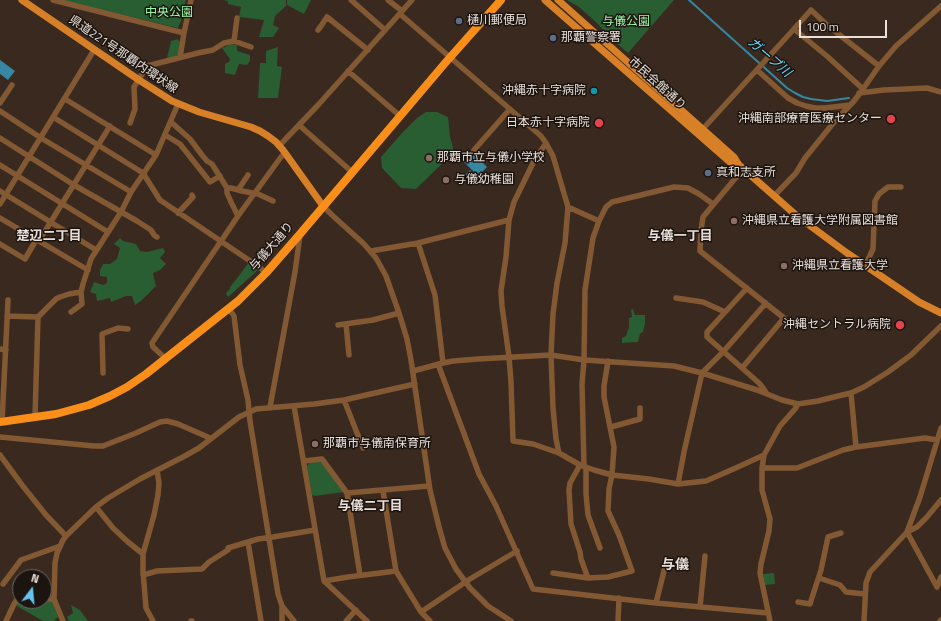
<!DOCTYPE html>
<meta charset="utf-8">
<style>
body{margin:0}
#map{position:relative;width:941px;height:621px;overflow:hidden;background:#3a291f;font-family:"Titillium Web",sans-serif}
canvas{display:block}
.north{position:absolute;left:12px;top:569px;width:40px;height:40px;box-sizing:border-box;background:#1b140f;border:1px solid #6e6560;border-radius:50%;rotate:16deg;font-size:11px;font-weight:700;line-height:16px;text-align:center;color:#eadfd9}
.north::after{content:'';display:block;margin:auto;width:14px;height:18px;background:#67c4ef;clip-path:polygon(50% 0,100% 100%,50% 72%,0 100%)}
.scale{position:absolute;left:799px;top:20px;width:88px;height:18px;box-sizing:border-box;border:2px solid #eadfd9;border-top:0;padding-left:5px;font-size:12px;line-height:14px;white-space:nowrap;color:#eadfd9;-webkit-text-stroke:3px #1b140f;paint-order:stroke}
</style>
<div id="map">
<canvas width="941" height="621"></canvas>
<div class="north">N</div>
<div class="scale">100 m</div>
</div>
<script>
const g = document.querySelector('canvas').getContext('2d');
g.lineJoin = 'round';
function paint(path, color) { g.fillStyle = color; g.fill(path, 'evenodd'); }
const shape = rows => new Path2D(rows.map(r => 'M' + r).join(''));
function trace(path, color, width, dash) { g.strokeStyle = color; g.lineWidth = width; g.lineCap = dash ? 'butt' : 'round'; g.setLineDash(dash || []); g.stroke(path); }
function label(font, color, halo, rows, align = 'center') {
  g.font = font + ' "Titillium Web","Noto Sans JP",sans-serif'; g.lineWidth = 3; g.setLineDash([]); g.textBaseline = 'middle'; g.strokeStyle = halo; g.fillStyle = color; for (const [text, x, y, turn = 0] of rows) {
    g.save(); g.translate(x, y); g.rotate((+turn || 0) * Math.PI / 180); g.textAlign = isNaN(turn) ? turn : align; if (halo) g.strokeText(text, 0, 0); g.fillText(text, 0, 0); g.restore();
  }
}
paint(shape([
 [60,0,186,0,181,21,178,28],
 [223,0,286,0,286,6,275,16,273,25,279,28,273,37,259,37,264,20,239,17,241,7,228,4,228,1],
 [287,0,311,0,304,14,287,5],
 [567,0,674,0,628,53,606,34,599,25,579,7],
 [178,39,180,42,179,53,177,56,167,58,171,41],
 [231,44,237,45,237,51,250,55,250,61,247,65,239,64,235,75,225,73,225,64,229,62,230,59,222,48],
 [278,47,277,66,282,67,278,98,258,98,260,63,266,63,266,51],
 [426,112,437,112,448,117,450,136,454,152,416,189,401,188,382,168,381,157,402,133,417,118],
 [120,238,123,241,136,244,140,251,147,252,163,248,165,252,160,258,166,264,160,270,153,273,156,286,142,300,135,305,132,296,126,296,111,302,110,298,97,301,96,294,90,292,94,282,103,285,107,283,107,277,100,276,100,270,103,264,110,264,117,259,120,248,114,244],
 [249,262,259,269,228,297,226,293,230,289,230,287,238,277],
 [633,309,635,315,645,315,645,324,643,332,640,334,638,342,622,343,622,338,626,336,629,327,629,318,632,317,631,310],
 [319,461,323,462,344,492,315,496,312,495,307,466,309,463],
 [774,573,775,584,765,585,763,574],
 [20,599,20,601,53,601,59,616,54,621,43,621,15,605],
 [71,605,80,610,88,621,69,621,67,617,73,613]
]), '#295d32');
paint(shape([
 [0,60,15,71,8,80,0,74],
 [471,151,487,167,478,176,462,160],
 [470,170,476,177,471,182,465,175]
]), '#3688a2');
trace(shape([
 [689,0,787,88,795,93,803,97,811,99,827,101,849,98]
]), '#3688a2', 2);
trace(shape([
 [53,0,184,33],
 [351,0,385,30],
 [388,0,402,11],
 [400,14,541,136,546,143,553,156,568,207,565,243,557,283,553,314,551,355,553,408,556,439,559,453],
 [794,29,811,10,827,25,879,66],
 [318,30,321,26,327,17,368,50],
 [234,41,237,18],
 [180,57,184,33,191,0],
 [757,70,788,98,797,103,806,106,815,108,825,108,850,105],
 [348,71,400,116],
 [859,93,884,90,927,88,941,92],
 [65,99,156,155],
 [0,103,12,85],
 [0,111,41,138,131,192],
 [53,117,143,173,160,200,259,267,266,273],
 [171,122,190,139,202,155,207,161,212,164,227,188,231,188,242,191,258,194,273,201],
 [130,123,135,109,134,87,147,66,198,53,213,50,224,43,234,41,251,47],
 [299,125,352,172],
 [701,131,794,29,828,57,863,89],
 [165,135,180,144,210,182,220,176],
 [0,138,74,185,137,221,151,230,154,235,157,237],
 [546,143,534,161,514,202,509,220,506,257,501,291,502,306,509,357,511,382,513,441,533,444,559,453,580,465,594,470,612,475,649,479,678,484,706,481,738,467,764,455],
 [279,146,319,104,412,0],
 [474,150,510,109],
 [0,165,108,232],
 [227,188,227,193,231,202,238,216],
 [238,190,248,175],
 [0,191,96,250],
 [774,196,796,173,805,158,835,121,854,101,863,89,879,66,896,46,941,6],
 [0,204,94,50],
 [323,206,332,215,364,244,376,258,386,276,399,313,407,339,411,360,430,490,439,527,445,548,456,569,470,588,488,606,511,621],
 [568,207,599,221],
 [178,213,193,197,192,195],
 [0,218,88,270],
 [39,241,110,126],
 [418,243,435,295,443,363],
 [0,244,25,259,36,240],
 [371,251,418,243,509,220],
 [865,266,873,249,875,201,879,194,888,187,901,187],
 [747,288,707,332,707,337,759,383,763,388,767,394],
 [676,298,703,302,725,312],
 [228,309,232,313,234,316,240,365,248,400,250,421,278,594,282,606,294,621],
 [71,312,82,304,81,292],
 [7,316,38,317],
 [346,324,349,355],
 [338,325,373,320,399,313],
 [0,349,6,350],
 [165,358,153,347,152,343,238,216,281,157,285,153],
 [438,364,479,474,496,506,533,589,656,603,768,613],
 [742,368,784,318,700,251,701,230,703,217,743,169],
 [413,371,443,363,453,361,478,359,551,355,584,360,674,366,702,373,757,390,782,400,798,404,818,401,838,396,851,393,864,387,888,372,911,355,941,326],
 [103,373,102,334,118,328,128,329],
 [851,393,856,447],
 [344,400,363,448],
 [294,406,324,581,367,621],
 [270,407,295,272,300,235],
 [35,417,38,317,56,299,60,297,69,294,81,292,83,284,91,259,121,212,131,192,156,155,178,104],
 [2,422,8,300],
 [611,427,640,419,640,408],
 [941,428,920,497,907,532,937,587,941,577],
 [0,437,94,446,103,446,136,433,160,422,167,421,178,424,210,438],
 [0,455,22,485,46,515,66,536],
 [304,461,322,459,347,493,360,575],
 [580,465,570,483,569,490,571,524,580,552,581,559,588,578],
 [584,466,582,384,584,360,585,290,593,238,599,221,606,207,612,202,674,187,688,188,699,194,713,204],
 [586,467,586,494,588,515,600,548],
 [762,468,797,468,843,450,856,447,925,438,937,440],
 [678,484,684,452,702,373,723,352,766,303],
 [383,491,396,571,421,612,430,621],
 [347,493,429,486],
 [96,507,113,528,128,542,143,554],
 [248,542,261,621],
 [228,548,258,539,273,537,315,530],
 [553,573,588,578,608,577,632,571,619,535,608,511,609,489,612,475,614,447,604,397,604,386,608,361],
 [143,575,157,571,202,569,209,562,228,550],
 [819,578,840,585,846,592,865,594],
 [324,581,348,577,396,571],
 [3,584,21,560,60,546],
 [44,599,54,599],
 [798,602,810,604,821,570,828,537,841,533],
 [656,603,665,567],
 [700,607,705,556],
 [421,612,470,579,517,551],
 [6,621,14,604,18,598,20,598],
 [63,621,54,599,55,563,57,553,63,540,66,536,96,507,108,498,140,479,183,457,199,448,239,417,256,409,314,404,344,400,415,384],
 [153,621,146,608,143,571,143,554,154,515,158,495,159,483,157,470],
 [191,621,192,621],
 [282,621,282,606],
 [346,621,356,610],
 [618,621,619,598],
 [770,621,760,573,761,564,769,531,770,519,762,490,762,468,764,455,780,426,795,409,798,404],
 [864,621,866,583,870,572,907,532,917,527,927,517,941,500],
 [940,621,941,620]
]), '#835934', 5.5);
trace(shape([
 [22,0,139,80,172,101,199,112,251,127,260,131,268,136,276,142,283,150,323,206],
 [545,0,730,162,739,165],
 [558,0,734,157,739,165,797,216,847,253,919,302,941,313]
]), '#d78028', 7);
trace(shape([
 [0,422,56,414,89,405,110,396,127,387,146,374,238,301,266,273,300,234,446,62,501,0]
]), '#f98f19', 8);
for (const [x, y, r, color] of [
 [459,21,4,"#5c6f8a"],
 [553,38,4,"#5c6f8a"],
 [594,91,4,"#0f9aa8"],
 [891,119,5,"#e0444e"],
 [599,123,5,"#e0444e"],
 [429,158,4,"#8d6e63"],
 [708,173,4,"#5c6f8a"],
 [446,180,4,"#8d6e63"],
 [734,221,4,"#8d6e63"],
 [784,266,4,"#8d6e63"],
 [900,325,5,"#e0444e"],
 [315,444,4,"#8d6e63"]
]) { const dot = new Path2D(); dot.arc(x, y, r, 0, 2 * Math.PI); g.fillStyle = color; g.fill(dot); trace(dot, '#1b140f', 1.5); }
label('12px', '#9df9aa', '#1b140f', [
 ["中央公園",169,13],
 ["与儀公園",626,22]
]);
label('12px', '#eadfd9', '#1b140f', [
 ["樋川郵便局",467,21],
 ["那覇警察署",561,38],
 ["沖縄赤十字病院",586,91,"right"],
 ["沖縄南部療育医療センター",882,119,"right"],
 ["日本赤十字病院",590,123,"right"],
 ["那覇市立与儀小学校",437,158],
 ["真和志支所",716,173],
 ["与儀幼稚園",454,180],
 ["沖縄県立看護大学附属図書館",742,221],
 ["沖縄県立看護大学",792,266],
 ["沖縄セントラル病院",891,325,"right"],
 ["那覇市与儀南保育所",323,444]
], 'left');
label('12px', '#eadfd9', '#1b140f', [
 ["県道221号那覇内環状線",123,55,34],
 ["市民会館通り",657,84,42],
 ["与儀大通り",272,247,-49]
]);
label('italic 13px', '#6cd8fd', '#1b140f', [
 ["ガーブ川",769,58,41]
]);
label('bold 13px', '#eadfd9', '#1b140f', [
 ["楚辺二丁目",49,237],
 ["与儀一丁目",680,237],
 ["与儀二丁目",370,507]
]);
label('bold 14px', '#eadfd9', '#1b140f', [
 ["与儀",675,566]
]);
</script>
